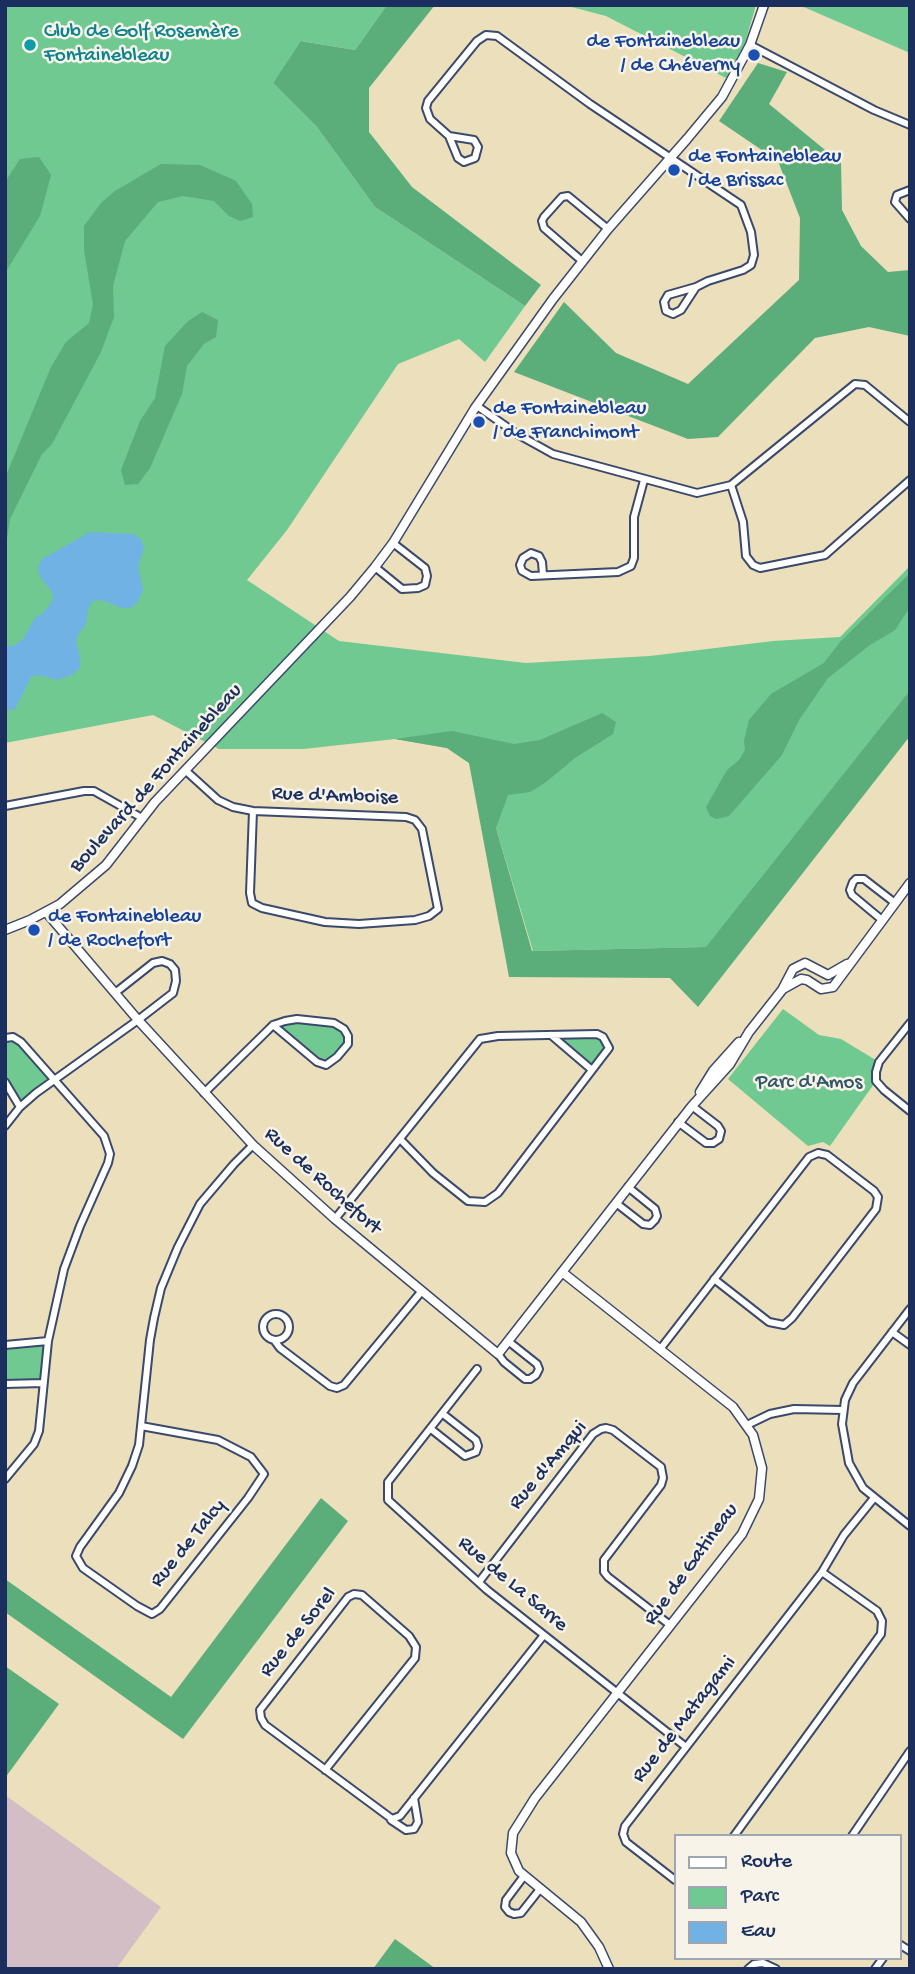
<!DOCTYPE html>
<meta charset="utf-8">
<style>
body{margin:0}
#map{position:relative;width:915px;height:1974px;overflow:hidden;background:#ebdfbc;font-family:"Gochi Hand",sans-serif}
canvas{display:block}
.frame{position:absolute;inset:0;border:7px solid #1b2f5e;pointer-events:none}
.legend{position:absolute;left:674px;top:1834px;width:228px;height:126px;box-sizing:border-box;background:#f7f3e8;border:2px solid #9fa5b1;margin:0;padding:9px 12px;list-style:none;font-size:21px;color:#1b2f5e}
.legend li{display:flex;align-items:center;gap:14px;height:35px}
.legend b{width:35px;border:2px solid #9fa5b1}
</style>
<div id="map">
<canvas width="915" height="1974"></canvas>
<div class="frame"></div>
<ul class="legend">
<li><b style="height:9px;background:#fff"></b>Route</li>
<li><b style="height:19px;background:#6fc990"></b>Parc</li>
<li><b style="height:19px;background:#71b2e5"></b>Eau</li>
</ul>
</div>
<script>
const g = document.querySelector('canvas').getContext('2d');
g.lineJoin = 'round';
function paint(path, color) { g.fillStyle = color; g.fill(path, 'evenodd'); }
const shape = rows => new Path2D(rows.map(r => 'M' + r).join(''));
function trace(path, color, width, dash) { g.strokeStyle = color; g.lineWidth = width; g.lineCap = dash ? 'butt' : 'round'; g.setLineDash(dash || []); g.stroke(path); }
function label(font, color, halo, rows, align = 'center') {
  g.font = font + ' "Gochi Hand",sans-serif'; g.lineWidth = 5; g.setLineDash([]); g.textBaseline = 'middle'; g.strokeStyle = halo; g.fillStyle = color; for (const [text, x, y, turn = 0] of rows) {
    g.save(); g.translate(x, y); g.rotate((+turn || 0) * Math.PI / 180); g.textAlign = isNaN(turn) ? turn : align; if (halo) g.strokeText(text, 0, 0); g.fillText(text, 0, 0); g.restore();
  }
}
paint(shape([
 [5,1795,161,1907,116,1969,5,1969]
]), '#d2bec4');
paint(shape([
 [5,5,387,5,355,50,302,41,273,83,317,127,375,207,525,306,485,362,459,339,398,364,287,530,247,580,339,641,526,663,650,656,773,641,840,637,910,566,910,690,707,947,533,951,496,828,469,763,447,748,395,739,303,749,219,749,153,715,5,743],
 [564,5,756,5,745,43,726,78,606,16],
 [799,5,910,5,910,53],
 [783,1009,819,1035,841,1039,879,1062,876,1081,830,1146,823,1142,808,1146,728,1079],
 [285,1021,334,1024,344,1029,348,1044,326,1065,273,1025],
 [550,1034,597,1034,609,1048,592,1070],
 [13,1037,52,1080,20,1107,5,1082,5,1038],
 [48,1341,43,1383,5,1384,5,1345]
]), '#6fc990');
paint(shape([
 [387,5,435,5,369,88,369,132,412,187,541,285,525,306,375,207,317,127,273,83,301,41,355,50],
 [758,63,787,72,769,104,841,163,842,210,861,246,888,272,910,270,910,336,869,327,815,338,718,437,688,439,514,372,564,302,616,353,688,384,799,280,800,218,778,161,719,121],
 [39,157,51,175,40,216,5,273,5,190,7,179,20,159],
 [161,164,200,165,236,181,252,204,253,217,240,221,229,216,214,201,183,196,158,202,125,241,113,286,114,317,101,352,52,444,42,454,10,519,5,552,5,478,51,367,66,342,89,323,93,304,84,250,84,226,101,203,115,191],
 [202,312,218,320,216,337,204,344,187,366,182,394,150,468,138,484,125,485,121,470,140,421,155,398,165,346,188,321],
 [910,573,910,607,895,630,870,645,828,678,799,720,782,755,729,816,716,819,710,816,706,807,727,770,739,760,745,750,744,741,749,720,771,694,824,663,840,642],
 [910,690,910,736,698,1007,670,978,509,977,469,763,447,748,395,739,452,731,514,744,540,740,602,713,616,722,613,734,575,758,546,782,530,792,508,795,496,828,532,951,706,947],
 [321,1498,348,1521,183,1739,5,1612,5,1579,171,1697],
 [5,1666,59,1704,5,1778],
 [395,1939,436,1969,373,1969]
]), '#5bad7a');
paint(shape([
 [90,532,133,534,141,539,144,548,138,566,143,590,137,603,130,608,122,608,101,600,93,601,88,608,86,624,79,633,76,641,80,657,80,668,72,675,57,680,39,675,31,677,15,709,5,711,5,646,14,646,23,639,35,618,44,612,52,602,53,593,40,577,38,567,42,559]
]), '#71b2e5');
const minor = shape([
 [750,45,874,110,910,125],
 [449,136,474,140,478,147,475,158,464,162,458,158,449,136,430,119,426,108,428,101,477,41,486,35,497,36,590,104,741,205,751,232,754,255,751,265,743,270,708,281,696,287,668,295,664,302,666,311,673,314,681,310,696,287],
 [910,190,897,195,895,202,910,219],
 [582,261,544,228,542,221,544,217,562,197,568,196,608,229],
 [477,406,517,434,553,454,697,493,731,485,855,384,865,385,910,422],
 [731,485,743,522,746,556,753,565,760,568,825,555,910,480],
 [375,567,402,589,418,588,425,585,427,576,425,568,393,543],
 [543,575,542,562,539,556,531,553,523,558,520,565,522,571,531,576,618,572,631,566,634,558,634,517,644,480],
 [185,770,218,800,233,807,253,811,406,817,415,820,422,829,438,909,429,916,415,920,359,924,325,922,262,908,252,903,250,893,253,811],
 [5,806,84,791,94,791,142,818],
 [882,920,852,895,850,890,853,882,856,879,864,879,895,903],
 [910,1023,879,1062,876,1072,876,1081,884,1090,910,1111],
 [551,1035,592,1070],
 [5,1038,13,1037,21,1042,104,1136,110,1154,108,1163,80,1226,64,1269,48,1341,39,1431,34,1444,5,1479],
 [5,1082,20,1107],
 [204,1093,266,1032,273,1025,285,1021,297,1019,334,1023,344,1029,348,1036,348,1044,337,1057,326,1065,317,1062,273,1025],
 [678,1122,706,1143,713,1143,719,1139,721,1131,718,1126,692,1106],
 [5,1126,20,1107,36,1093,138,1020,173,993,176,981,175,970,170,964,162,961,153,963,115,993],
 [616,1203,643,1224,650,1225,655,1220,657,1216,655,1209,628,1187],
 [335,1219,480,1039,498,1036,597,1034,603,1037,609,1048,498,1193,485,1202,468,1201,433,1173,400,1139],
 [910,1309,853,1383,845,1400,842,1424,849,1463,863,1488,910,1526],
 '263 1327a13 13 0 1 1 26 0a13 13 0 1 1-26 0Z',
 [892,1332,910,1345],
 [274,1340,280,1348,330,1386,337,1388,344,1385,421,1292],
 [5,1345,48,1341],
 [661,1348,809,1157,818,1153,827,1155,874,1191,878,1197,876,1209,792,1318,784,1325,769,1322,714,1279],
 [498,1354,504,1362,525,1379,530,1379,536,1375,539,1369,537,1364,508,1341],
 [477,1369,388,1482,388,1500,487,1590,686,1747],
 [5,1384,43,1383],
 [747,1425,770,1414,794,1409,843,1410],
 [141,1426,218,1440,251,1457,264,1474,248,1498,160,1609,152,1614,137,1606,83,1568,76,1556,80,1547,119,1493,132,1466,139,1445,150,1340,154,1318,161,1288,178,1247,200,1204,234,1164,253,1145],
 [431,1429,465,1456,476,1452,478,1446,476,1440,443,1414],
 [822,1572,844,1535,874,1498],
 [479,1582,593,1434,601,1429,606,1428,613,1430,661,1467,663,1478,661,1485,604,1560,604,1572,608,1577,670,1625],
 [325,1770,415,1658,416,1647,409,1636,362,1595,354,1594,348,1597,260,1710,261,1718,265,1725,392,1819,400,1816,544,1635],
 [391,1820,406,1830,414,1829,418,1822,414,1798],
 [852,1836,910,1751],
 [524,1876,506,1900,505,1907,509,1912,514,1914,521,1913,540,1889],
 [675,1880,626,1842,623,1834,625,1826,822,1572,877,1611,882,1621,881,1634,734,1836],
 [899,1944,910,1951],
 [748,1969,754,1964,763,1963,776,1969],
 [875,1969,883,1958]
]);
const tertiary = shape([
 [46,912,138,1020,253,1145,335,1219,498,1354,692,1106,730,1064,749,1032,782,990,793,969,805,963,828,975,847,964],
 [5,930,30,920,60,904,106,865,155,802,350,597,375,567,393,543,475,408,553,299,608,229,687,139,722,97,750,45,764,5],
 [783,989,801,979,807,980,821,989,833,987,910,883],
 [700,1092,713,1071,739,1042],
 [562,1272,733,1407,753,1435,762,1468,759,1499,742,1534,535,1798,513,1833,511,1853,519,1871,581,1922,599,1947,609,1969]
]);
trace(minor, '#3a496c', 10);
trace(tertiary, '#3a496c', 11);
trace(minor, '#fff', 6);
trace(tertiary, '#fff', 8);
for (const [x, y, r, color] of [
 [30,45,7,"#0f9aa8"],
 [754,55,7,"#1a4fb4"],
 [674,170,7,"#1a4fb4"],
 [479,422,7,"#1a4fb4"],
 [34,930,7,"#1a4fb4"]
]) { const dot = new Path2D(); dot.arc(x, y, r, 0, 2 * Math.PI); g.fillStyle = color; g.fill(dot); trace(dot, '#f7f3e8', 2.5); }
label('21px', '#0d838f', '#f7f3e8', [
 ["Club de Golf Rosemère",44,33],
 ["Fontainebleau",44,57]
], 'left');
label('21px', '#164399', '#f7f3e8', [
 ["de Fontainebleau",740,43,"right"],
 ["/ de Chéverny",740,67,"right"],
 ["de Fontainebleau",688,158],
 ["/ de Brissac",688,182],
 ["de Fontainebleau",493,410],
 ["/ de Franchimont",493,434],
 ["de Fontainebleau",48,918],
 ["/ de Rochefort",48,942]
], 'left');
label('21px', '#1b2f5e', '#f7f3e8', [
 ["Boulevard de Fontainebleau",157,779,-48],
 ["Rue d'Amboise",335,797,2],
 ["Rue de Rochefort",322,1182,42],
 ["Rue d'Amqui",549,1466,-50],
 ["Rue de Talcy",189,1544,-51],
 ["Rue de Gatineau",692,1565,-54],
 ["Rue de La Sarre",512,1585,40],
 ["Rue de Sorel",299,1633,-51],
 ["Rue de Matagami",685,1720,-52]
]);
label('21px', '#30566a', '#f7f3e8', [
 ["Parc d'Amos",809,1084]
]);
</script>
